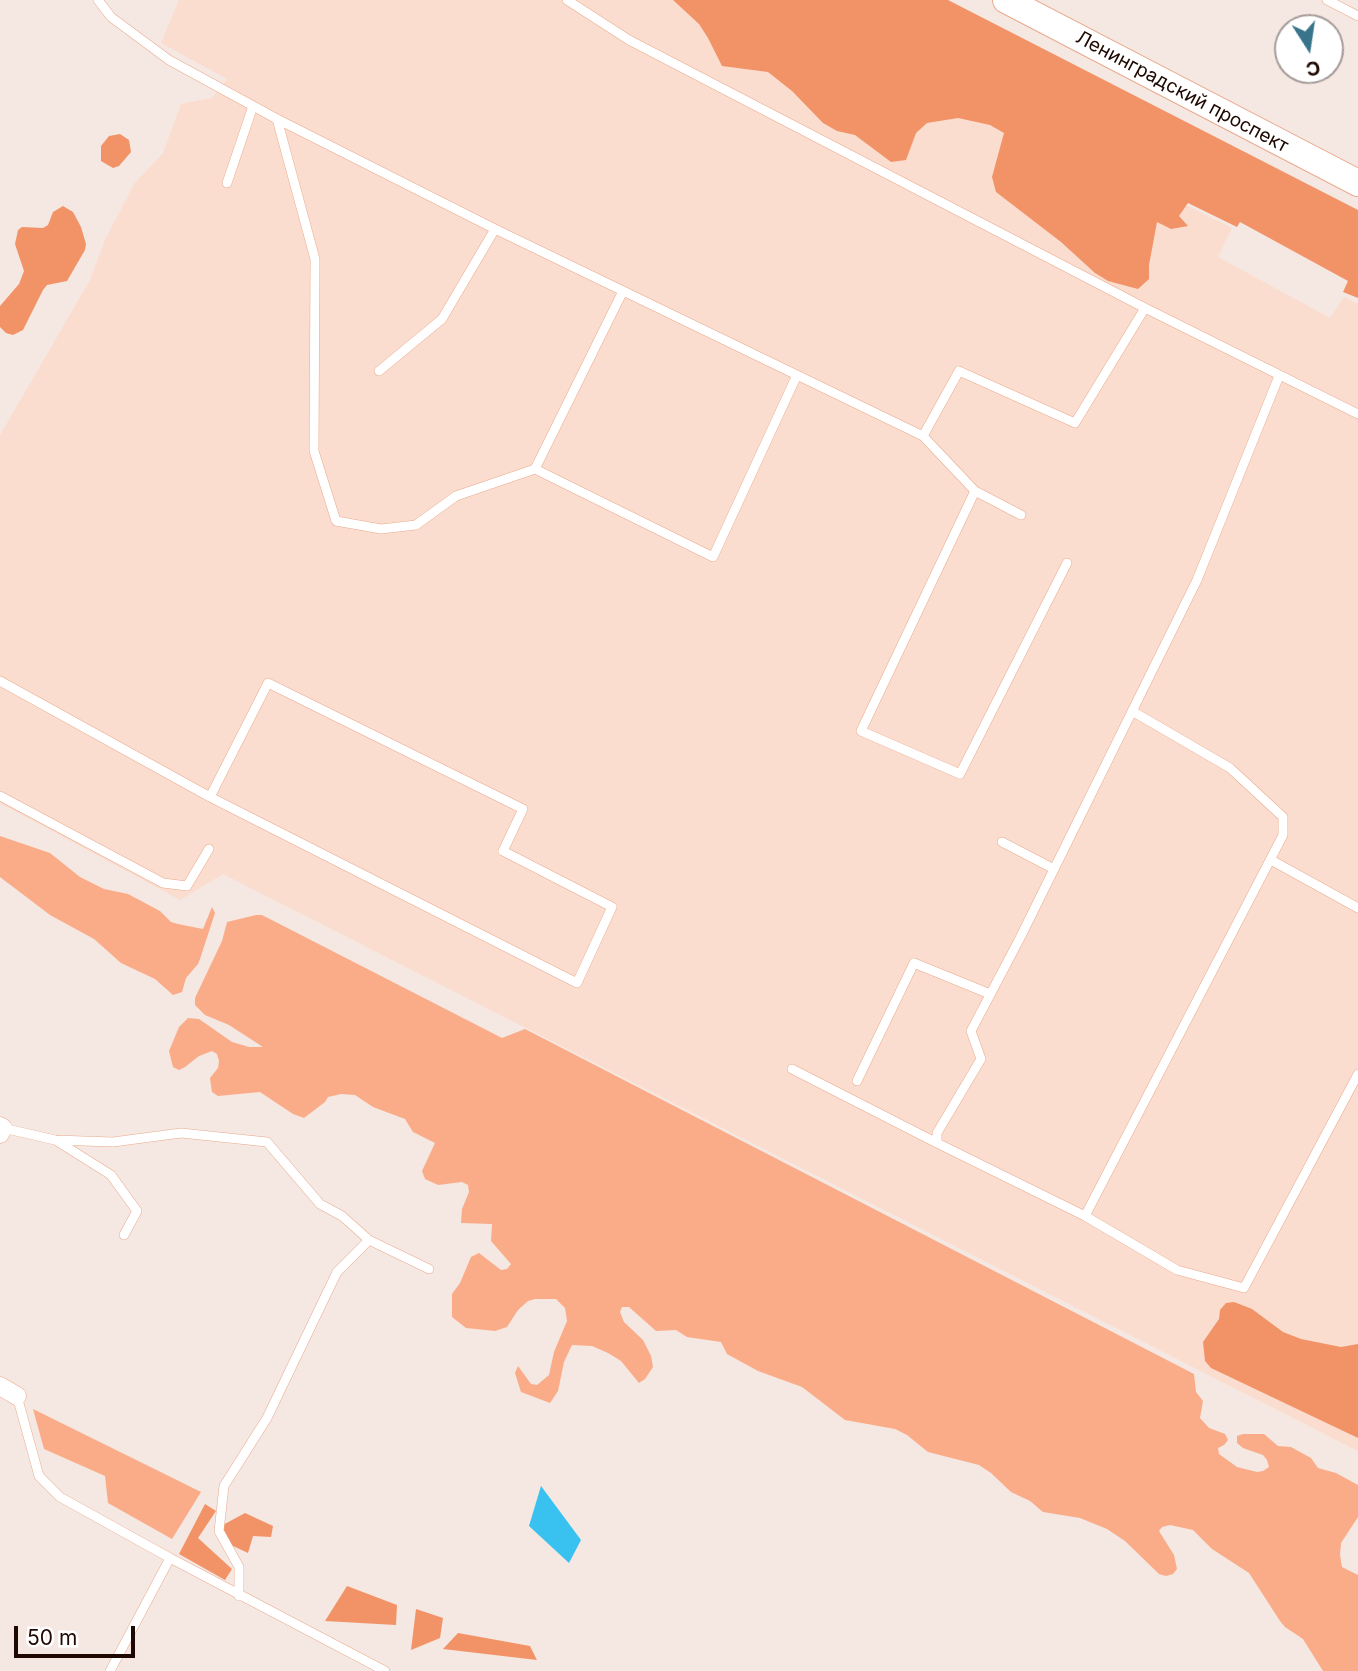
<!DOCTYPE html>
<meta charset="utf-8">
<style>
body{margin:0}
#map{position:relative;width:1358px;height:1671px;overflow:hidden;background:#f5e7e1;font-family:Inter,sans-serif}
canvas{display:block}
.north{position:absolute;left:1274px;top:14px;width:70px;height:70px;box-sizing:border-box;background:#fff;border:2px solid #a59c99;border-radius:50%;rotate:168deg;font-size:19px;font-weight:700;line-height:28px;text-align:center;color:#1e0801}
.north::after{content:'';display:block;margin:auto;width:24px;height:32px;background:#38758c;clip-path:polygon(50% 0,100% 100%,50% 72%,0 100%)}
.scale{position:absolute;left:14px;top:1626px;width:121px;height:32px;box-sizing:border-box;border:4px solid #1e0801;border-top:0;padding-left:9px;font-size:21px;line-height:24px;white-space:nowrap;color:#1e0801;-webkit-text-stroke:5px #fff;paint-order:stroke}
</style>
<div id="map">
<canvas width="1358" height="1671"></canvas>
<div class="north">С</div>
<div class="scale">50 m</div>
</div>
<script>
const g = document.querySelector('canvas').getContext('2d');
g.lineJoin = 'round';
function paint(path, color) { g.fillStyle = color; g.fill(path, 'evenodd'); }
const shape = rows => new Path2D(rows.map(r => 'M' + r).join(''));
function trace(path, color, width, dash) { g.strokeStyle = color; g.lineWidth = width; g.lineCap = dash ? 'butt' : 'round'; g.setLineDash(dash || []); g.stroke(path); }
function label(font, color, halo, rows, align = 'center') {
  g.font = font + ' Inter,sans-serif'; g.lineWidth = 5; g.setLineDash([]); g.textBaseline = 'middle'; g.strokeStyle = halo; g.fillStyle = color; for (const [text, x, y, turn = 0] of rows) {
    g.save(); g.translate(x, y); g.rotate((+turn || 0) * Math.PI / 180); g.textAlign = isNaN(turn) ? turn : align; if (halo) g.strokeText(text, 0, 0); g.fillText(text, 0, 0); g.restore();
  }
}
paint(shape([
 [179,0,777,0,1232,228,1218,257,1330,318,1344,297,1358,304,1358,1451,223,874,180,900,0,803,0,435,90,280,105,240,134,184,163,153,181,104,212,98,227,79,161,43]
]), '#fbddcf');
paint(shape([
 [0,836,50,853,80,877,104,889,128,894,160,911,171,922,178,924,203,929,212,907,215,913,200,959,198,964,186,978,182,992,173,995,155,979,121,963,94,939,50,915,0,877],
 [256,915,262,915,502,1038,525,1029,1194,1374,1196,1392,1203,1401,1200,1418,1209,1428,1225,1434,1228,1440,1224,1445,1218,1448,1219,1454,1237,1467,1257,1472,1263,1471,1269,1467,1267,1460,1263,1455,1243,1448,1237,1443,1237,1436,1243,1434,1264,1434,1278,1446,1291,1447,1311,1458,1318,1468,1336,1473,1358,1485,1358,1517,1341,1543,1340,1555,1342,1567,1358,1575,1358,1671,1323,1671,1303,1639,1285,1627,1280,1621,1249,1573,1212,1549,1193,1530,1170,1525,1162,1527,1159,1531,1174,1555,1177,1569,1173,1574,1166,1576,1159,1574,1125,1541,1107,1529,1080,1518,1043,1512,1030,1501,1011,1492,991,1473,979,1465,928,1452,907,1435,895,1429,845,1420,802,1387,758,1371,727,1354,721,1342,687,1337,676,1330,656,1331,629,1307,622,1307,620,1312,624,1322,643,1340,651,1356,653,1367,645,1379,639,1383,621,1361,608,1353,592,1346,572,1345,564,1362,558,1391,550,1403,521,1392,515,1373,518,1366,531,1384,537,1385,549,1375,554,1352,567,1321,565,1308,556,1299,535,1299,528,1301,518,1310,507,1327,495,1331,466,1328,452,1317,452,1294,460,1283,471,1257,479,1253,501,1270,507,1269,511,1264,491,1241,492,1224,461,1223,462,1209,469,1192,468,1185,462,1182,438,1185,425,1179,422,1171,435,1143,413,1132,405,1119,373,1107,355,1095,341,1094,328,1097,325,1102,304,1118,293,1114,260,1092,218,1096,212,1092,210,1078,218,1068,219,1061,217,1054,212,1051,199,1056,185,1067,179,1070,173,1067,169,1051,179,1027,188,1018,199,1019,232,1042,249,1047,263,1047,229,1025,205,1015,195,1005,195,998,222,941,227,922],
 [33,1409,201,1492,172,1539,108,1503,105,1476,44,1449]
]), '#faac89');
paint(shape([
 [673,0,948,0,1358,210,1358,298,1343,292,1348,281,1240,222,1237,227,1188,203,1179,216,1188,226,1171,229,1157,222,1149,265,1149,279,1138,289,1108,281,1095,273,1061,242,996,192,992,177,1004,133,990,125,958,118,927,123,916,133,906,160,891,162,855,135,837,131,823,123,792,91,768,72,722,66,708,38,699,24],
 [120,134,129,140,131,152,119,166,113,168,101,161,101,146,109,136],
 [63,206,73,212,81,227,86,244,85,250,67,281,47,285,43,290,23,330,13,335,6,333,0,327,0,306,19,284,24,271,15,244,18,230,22,227,43,228,48,225,53,212],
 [1234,1302,1252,1309,1283,1332,1301,1339,1341,1347,1358,1344,1358,1438,1211,1368,1205,1361,1203,1342,1219,1319,1220,1310,1226,1303],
 [205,1504,216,1511,198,1538,232,1569,225,1580,179,1554],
 [245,1513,273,1526,271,1537,253,1536,248,1553,231,1545,221,1526],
 [347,1586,397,1605,396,1625,325,1621],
 [416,1609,443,1618,440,1638,411,1650],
 [458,1633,530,1646,537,1660,443,1649]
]), '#f29367');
paint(shape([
 [541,1486,581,1540,569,1563,529,1526]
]), '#39c2ef');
const lane = shape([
 [98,0,111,17,169,60,277,119,495,229,923,436,959,371,1075,423,1145,308,1358,414],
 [567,0,629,40,1145,308],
 [1327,0,1358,16],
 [277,119,315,259,314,451,336,521,381,529,416,525,456,496,535,469,623,291],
 [227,183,253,106],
 [379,371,442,319,495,229],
 [1279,376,1197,580,1020,938,971,1031,981,1059,937,1133,937,1143,1085,1216,1177,1270,1244,1288,1358,1074],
 [923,436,975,491,861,731,960,774,1067,563],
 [535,469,713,557,797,375],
 [975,491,1021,515],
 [0,681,210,797,577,983,612,907,503,851,523,809,268,683,210,797],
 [0,796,163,883,187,886,209,849],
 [1002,842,1054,869],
 [1271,860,1358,908],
 [792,1069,937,1143],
 [857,1081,914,963,990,994],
 [3,1128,55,1140,113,1142,181,1133,267,1142,320,1204,342,1216,369,1240,429,1269],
 [57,1141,111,1175,137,1211,124,1235],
 [1085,1216,1283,835,1283,817,1230,768,1132,711],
 [17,1396,39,1476,60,1497,170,1558],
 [239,1596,239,1567,219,1531,224,1486,267,1418,337,1272,369,1240],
 [110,1671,170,1558,385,1671]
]);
const street = shape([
 [0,1126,3,1128,0,1134],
 [0,1386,17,1396]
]);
const primary = shape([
 [1006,0,1358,183]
]);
trace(lane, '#e9aa8d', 10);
trace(street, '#e9aa8d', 19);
trace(primary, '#e9aa8d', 28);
trace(lane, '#fff', 9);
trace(street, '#fff', 18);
trace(primary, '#fff', 26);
label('19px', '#1e0801', '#fff', [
 ["Ленинградский проспект",1182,92,28]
]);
</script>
